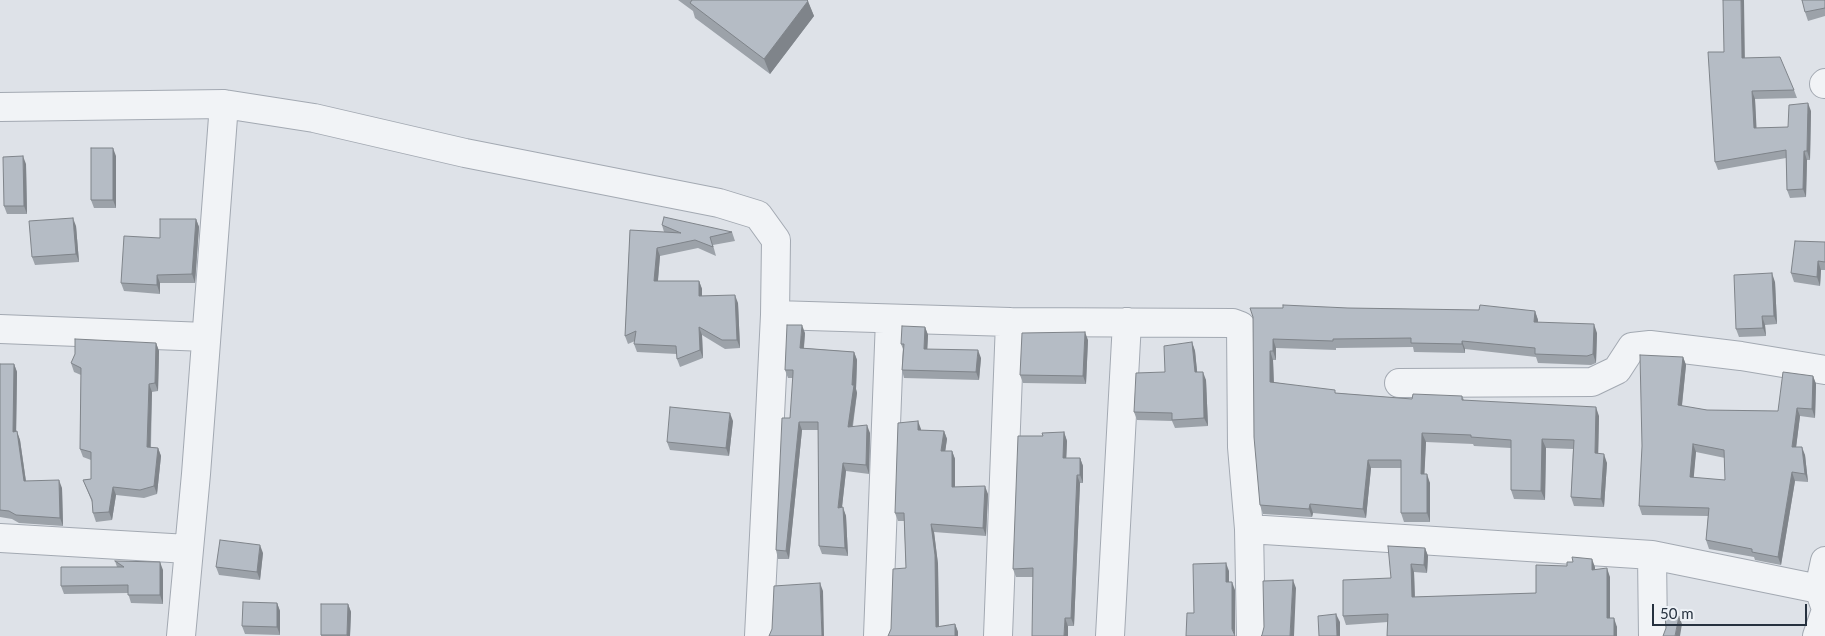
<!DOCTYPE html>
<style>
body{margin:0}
#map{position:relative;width:1825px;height:636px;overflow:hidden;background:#dee2e8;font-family:Lato,sans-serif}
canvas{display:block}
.scale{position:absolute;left:1652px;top:604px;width:155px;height:22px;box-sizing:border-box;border:2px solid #26313f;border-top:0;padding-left:6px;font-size:15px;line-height:18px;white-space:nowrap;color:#26313f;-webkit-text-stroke:4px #edf1f6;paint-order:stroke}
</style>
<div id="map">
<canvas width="1825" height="636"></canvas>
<div class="scale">50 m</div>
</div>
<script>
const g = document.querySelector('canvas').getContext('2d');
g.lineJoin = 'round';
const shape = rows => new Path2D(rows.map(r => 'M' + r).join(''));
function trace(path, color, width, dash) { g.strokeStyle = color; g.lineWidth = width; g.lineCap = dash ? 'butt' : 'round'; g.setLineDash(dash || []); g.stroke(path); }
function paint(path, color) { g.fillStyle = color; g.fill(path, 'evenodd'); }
const minor = shape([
 [1824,84,1825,83],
 [0,107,224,104,314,118,465,153,719,203,758,215,776,240,775,315,759,636],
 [775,315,1010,322,1233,323,1241,326,1242,447,1249,529,1251,636],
 [0,329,206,337],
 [1399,383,1592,382,1617,370,1632,347,1650,345,1741,356,1825,370],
 [1249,529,1652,555,1819,589],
 [0,538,188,549],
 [1652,555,1653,636],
 [1825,561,1819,589,1825,606],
 [181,636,196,474,224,104],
 [878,636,890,319],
 [998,636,1010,322],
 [1110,636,1127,322],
 [1817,636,1825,613]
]);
trace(minor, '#a3a9b2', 30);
trace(minor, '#f1f3f6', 28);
paint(shape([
 [678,0,807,0,814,16,770,74,695,18,693,11],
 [1825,0,1825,16,1808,21,1805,12],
 [1745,58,1794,90,1797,98,1755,99,1756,128,1788,127,1811,111,1810,160,1807,160,1806,197,1790,198,1787,190,1786,158,1718,170,1715,162],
 [116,156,116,208,94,208,91,200],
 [26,164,27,214,7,214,4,206],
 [196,219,199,227,195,283,160,283,160,294,124,291,121,283,160,238],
 [662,225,732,232,735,241,713,245,716,256,698,248,660,256,658,281,699,281,702,289,702,296,738,303,740,348,725,349,702,335,703,358,680,367,677,359,677,354,637,352,634,344,635,341,628,344,625,336,630,230,664,232],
 [76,226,79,262,35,265,32,257],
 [1825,242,1825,270,1821,270,1820,286,1794,282,1791,273],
 [1775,282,1777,324,1765,325,1766,336,1739,337,1736,329],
 [1348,308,1535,311,1538,320,1538,322,1597,333,1596,363,1591,365,1538,363,1536,357,1465,349,1465,353,1414,352,1413,347,1336,348,1336,350,1276,348,1276,360,1273,360,1274,382,1336,393,1412,399,1462,396,1464,400,1599,416,1598,454,1607,463,1604,507,1574,506,1571,497,1573,449,1546,448,1545,500,1514,499,1511,490,1511,448,1474,446,1473,444,1426,442,1424,474,1430,483,1430,522,1404,522,1401,513,1401,468,1371,468,1366,518,1313,513,1312,517,1263,514,1260,505,1253,317],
 [925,327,928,335,927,349,981,358,979,380,904,378,902,370,903,349,901,344],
 [805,333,804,348,854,352,857,360,856,389,857,393,853,426,870,433,869,474,846,471,842,507,846,516,848,556,822,554,819,546,818,430,802,430,789,559,778,559,776,550,790,418,793,378,788,378,785,370],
 [1088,340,1086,384,1023,383,1020,375],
 [1192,342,1195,351,1197,372,1206,380,1208,426,1175,428,1172,421,1137,420,1134,412,1165,372],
 [156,343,159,351,158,391,152,392,151,447,158,448,161,456,157,494,144,498,116,495,112,520,96,522,93,513,92,502,83,480,91,479,91,460,83,457,80,449,81,375,74,372,71,363],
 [1683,357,1686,365,1682,406,1707,410,1778,411,1813,376,1816,384,1815,418,1800,416,1796,447,1805,455,1808,482,1795,481,1781,565,1755,560,1754,557,1709,549,1706,540,1708,516,1642,515,1639,506],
 [1696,452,1725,458,1725,480,1693,478],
 [0,364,14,364,17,372,16,431,20,440,26,481,62,488,63,526,19,523,12,519,0,517],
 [733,421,729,456,670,450,667,442],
 [921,429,921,430,944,431,947,439,945,451,952,451,955,459,955,487,988,494,986,536,934,532,938,564,939,627,955,624,958,632,891,629,906,568,904,521,898,521,895,513],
 [1064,432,1067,441,1066,458,1080,458,1083,466,1083,483,1080,483,1074,626,1068,626,1033,577,1016,577,1013,569,1043,436],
 [1425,548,1428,556,1427,573,1414,572,1415,597,1536,593,1595,567,1595,570,1610,577,1610,618,1617,627,1617,636,1387,636,1388,622,1346,625,1343,616,1391,578],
 [263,553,260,580,219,575,216,567],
 [115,561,163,570,163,604,131,603,128,593,64,594,61,586,117,567],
 [277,603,280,611,280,635,245,634,242,626],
 [348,604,351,612,350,636,321,636,321,635]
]), '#9ca2a9');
paint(shape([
 [1741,0,1744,0,1745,66,1742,58],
 [808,1,814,16,770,74,764,59],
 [1752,91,1755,99,1757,136,1754,128],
 [1808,103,1811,111,1810,160,1807,151],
 [113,148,116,156,116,208,113,200],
 [1804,151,1807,160,1806,197,1803,189],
 [23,156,26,164,27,214,24,206],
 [73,218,76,226,79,262,76,254],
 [196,219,199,227,195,283,192,274],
 [657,248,660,256,657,290,654,281],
 [1818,261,1821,270,1820,286,1817,277],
 [1772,273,1775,282,1777,324,1774,316],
 [157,275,160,283,160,294,157,285],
 [699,281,702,289,702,304,699,296],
 [735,295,738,303,740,348,737,340],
 [1535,311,1538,320,1537,330,1534,322],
 [1762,316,1765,325,1766,336,1763,328],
 [1594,324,1597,333,1596,363,1593,354],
 [802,325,805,333,803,356,800,348],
 [699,327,702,335,703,358,700,350],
 [925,327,928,335,927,357,924,349],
 [1085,332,1088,340,1086,384,1083,376],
 [1273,339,1276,348,1276,360,1273,351],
 [1462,341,1465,349,1465,353,1462,344],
 [1192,342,1195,351,1198,380,1195,372],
 [156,343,159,351,158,391,155,383],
 [978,350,981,358,979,380,976,372],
 [1270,351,1273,360,1274,391,1270,382],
 [854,352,857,360,856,389,857,393,851,435,848,427,852,385],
 [1683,357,1686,365,1681,413,1678,405],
 [14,364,17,372,16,440,13,432],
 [1203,372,1206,380,1208,426,1204,418],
 [1813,376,1816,384,1815,418,1812,409],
 [149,384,152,392,150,455,147,447],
 [1596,407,1599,416,1598,462,1595,453],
 [1797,408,1800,416,1795,456,1792,447],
 [730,413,733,421,729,456,726,448],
 [918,421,921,429,921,438,918,430],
 [799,422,802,430,789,559,786,551],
 [867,425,870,433,869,474,866,465],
 [17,431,20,440,27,489,24,481],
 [944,431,947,439,944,460,941,451],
 [1064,432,1067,441,1066,466,1063,458],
 [1422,433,1426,442,1424,483,1421,474],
 [1542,439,1546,448,1545,500,1541,491],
 [1693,444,1696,452,1693,486,1690,477],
 [1802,447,1805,455,1808,482,1805,474],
 [158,448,161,456,157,494,154,486],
 [952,451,955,459,955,495,952,487],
 [1604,454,1607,463,1604,507,1601,499],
 [1080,458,1083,466,1083,483,1080,475],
 [1368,460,1371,468,1366,518,1363,509],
 [843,463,846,471,841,516,838,508],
 [1792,472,1795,481,1781,565,1778,557],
 [1427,474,1430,483,1430,522,1427,513],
 [1077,475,1080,483,1074,626,1071,618],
 [59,480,62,488,63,526,60,518],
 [985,486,988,494,986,536,983,528],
 [113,487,116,495,112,520,109,512],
 [1310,504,1313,513,1312,517,1309,509],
 [843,507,846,516,848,556,845,548],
 [931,524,934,532,938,564,939,636,936,627],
 [260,545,263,553,260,580,257,572],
 [1425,548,1428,556,1427,573,1424,565],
 [1592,559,1595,567,1595,578,1592,570],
 [160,562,163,570,163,604,160,595],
 [1226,563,1229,571,1229,590,1226,582],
 [1411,564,1414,572,1415,605,1412,597],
 [1607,568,1610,577,1610,626,1607,618],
 [1293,580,1296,588,1294,636,1290,636],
 [1232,582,1235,590,1235,636,1232,629],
 [820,583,823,591,824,636,822,636],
 [277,603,280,611,280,635,277,627],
 [348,604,351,612,350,636,347,636],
 [1336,614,1340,622,1340,636,1337,636],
 [1679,616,1682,624,1680,636,1675,636],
 [1065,618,1068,626,1068,636,1064,636],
 [1614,618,1617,627,1617,636,1614,636],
 [955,624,958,632,958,636,955,636]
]), '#7f848a');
const building = shape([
 [692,0,807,0,808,1,764,59,690,3,692,0],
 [1723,0,1741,0,1742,58,1780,57,1794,90,1752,91,1754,128,1788,127,1789,105,1808,103,1807,151,1804,151,1803,189,1787,190,1786,150,1715,162,1708,52,1724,52,1723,0],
 [1802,0,1825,0,1825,8,1805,12,1802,0],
 [91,148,113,148,113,200,91,200,91,148],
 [23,156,24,206,4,206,3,157,23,156],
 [664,217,732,232,710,237,713,247,695,240,657,248,654,281,699,281,699,296,735,295,737,340,722,340,699,327,700,350,677,359,676,346,634,344,636,331,625,336,630,230,681,233,662,225,664,217],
 [73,218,76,254,32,257,29,221,73,218],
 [160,219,196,219,192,274,157,275,157,285,121,283,124,236,160,238,160,219],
 [1795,241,1825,242,1825,262,1818,261,1817,277,1791,273,1795,241],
 [1772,273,1774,316,1762,316,1763,328,1736,329,1734,275,1772,273],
 [1283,305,1348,308,1479,310,1480,305,1535,311,1534,322,1594,324,1593,354,1587,356,1535,354,1535,348,1462,341,1462,344,1411,343,1411,338,1333,339,1333,341,1273,339,1273,351,1270,351,1270,382,1335,390,1335,393,1412,399,1413,394,1462,396,1462,400,1596,407,1595,453,1604,454,1601,499,1571,497,1574,440,1542,439,1541,491,1511,490,1511,440,1471,437,1471,435,1422,433,1421,474,1427,474,1427,513,1401,513,1401,460,1368,460,1363,509,1310,504,1309,509,1260,505,1254,437,1253,317,1250,308,1283,308,1283,305],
 [787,325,802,325,800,348,854,352,852,385,854,385,848,427,867,425,866,465,843,463,838,508,843,507,845,548,819,546,818,422,799,422,786,551,776,550,782,418,790,418,793,373,793,370,785,370,787,325],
 [902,326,925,327,924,349,978,350,976,372,902,370,904,344,901,344,902,326],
 [1085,332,1083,376,1020,375,1022,333,1085,332],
 [75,339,156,343,155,383,149,384,147,447,158,448,154,486,140,490,113,487,109,512,93,513,92,500,83,480,91,479,91,452,80,449,81,368,71,363,75,354,75,339],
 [1192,342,1195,372,1203,372,1204,418,1172,420,1172,413,1134,412,1136,373,1165,372,1164,346,1192,342],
 [1640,355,1683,357,1678,405,1707,410,1778,411,1783,372,1813,376,1812,409,1797,408,1792,447,1802,447,1805,474,1792,472,1778,557,1752,552,1752,549,1706,540,1709,508,1639,506,1642,446,1640,355],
 [1693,444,1724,450,1725,480,1690,477,1693,444],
 [0,364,14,364,13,432,17,431,24,481,59,480,60,518,16,515,9,511,0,510,0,364],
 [670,407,730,413,726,448,667,442,670,407],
 [918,421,918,430,944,431,941,451,952,451,952,487,985,486,983,528,931,524,935,555,936,627,955,624,955,636,888,636,891,629,893,569,906,568,904,513,895,513,898,423,918,421],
 [1064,432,1063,458,1080,458,1080,475,1077,475,1071,618,1065,618,1064,636,1032,636,1033,568,1013,569,1018,436,1043,436,1042,433,1064,432],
 [220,540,260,545,257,572,216,567,220,540],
 [1388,546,1425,548,1424,565,1411,564,1412,597,1536,593,1536,565,1567,566,1567,562,1573,562,1572,557,1592,559,1592,570,1607,568,1607,618,1614,618,1614,636,1387,636,1388,614,1343,616,1343,580,1391,578,1388,546],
 [115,561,160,562,160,595,128,595,128,585,61,586,61,567,124,567,115,561],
 [1226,563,1226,582,1232,582,1232,629,1235,636,1186,636,1187,613,1194,613,1193,564,1226,563],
 [1293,580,1290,636,1261,636,1262,635,1264,627,1263,581,1293,580],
 [820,583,822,636,769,636,772,629,774,586,820,583],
 [243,602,277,603,277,627,242,626,243,602],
 [321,604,348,604,347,635,321,635,321,604],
 [1336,614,1337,636,1319,636,1318,616,1336,614],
 [1665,615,1679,616,1675,636,1663,636,1666,628,1665,615]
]);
paint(building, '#b5bcc5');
trace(building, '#7f848a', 1);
</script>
